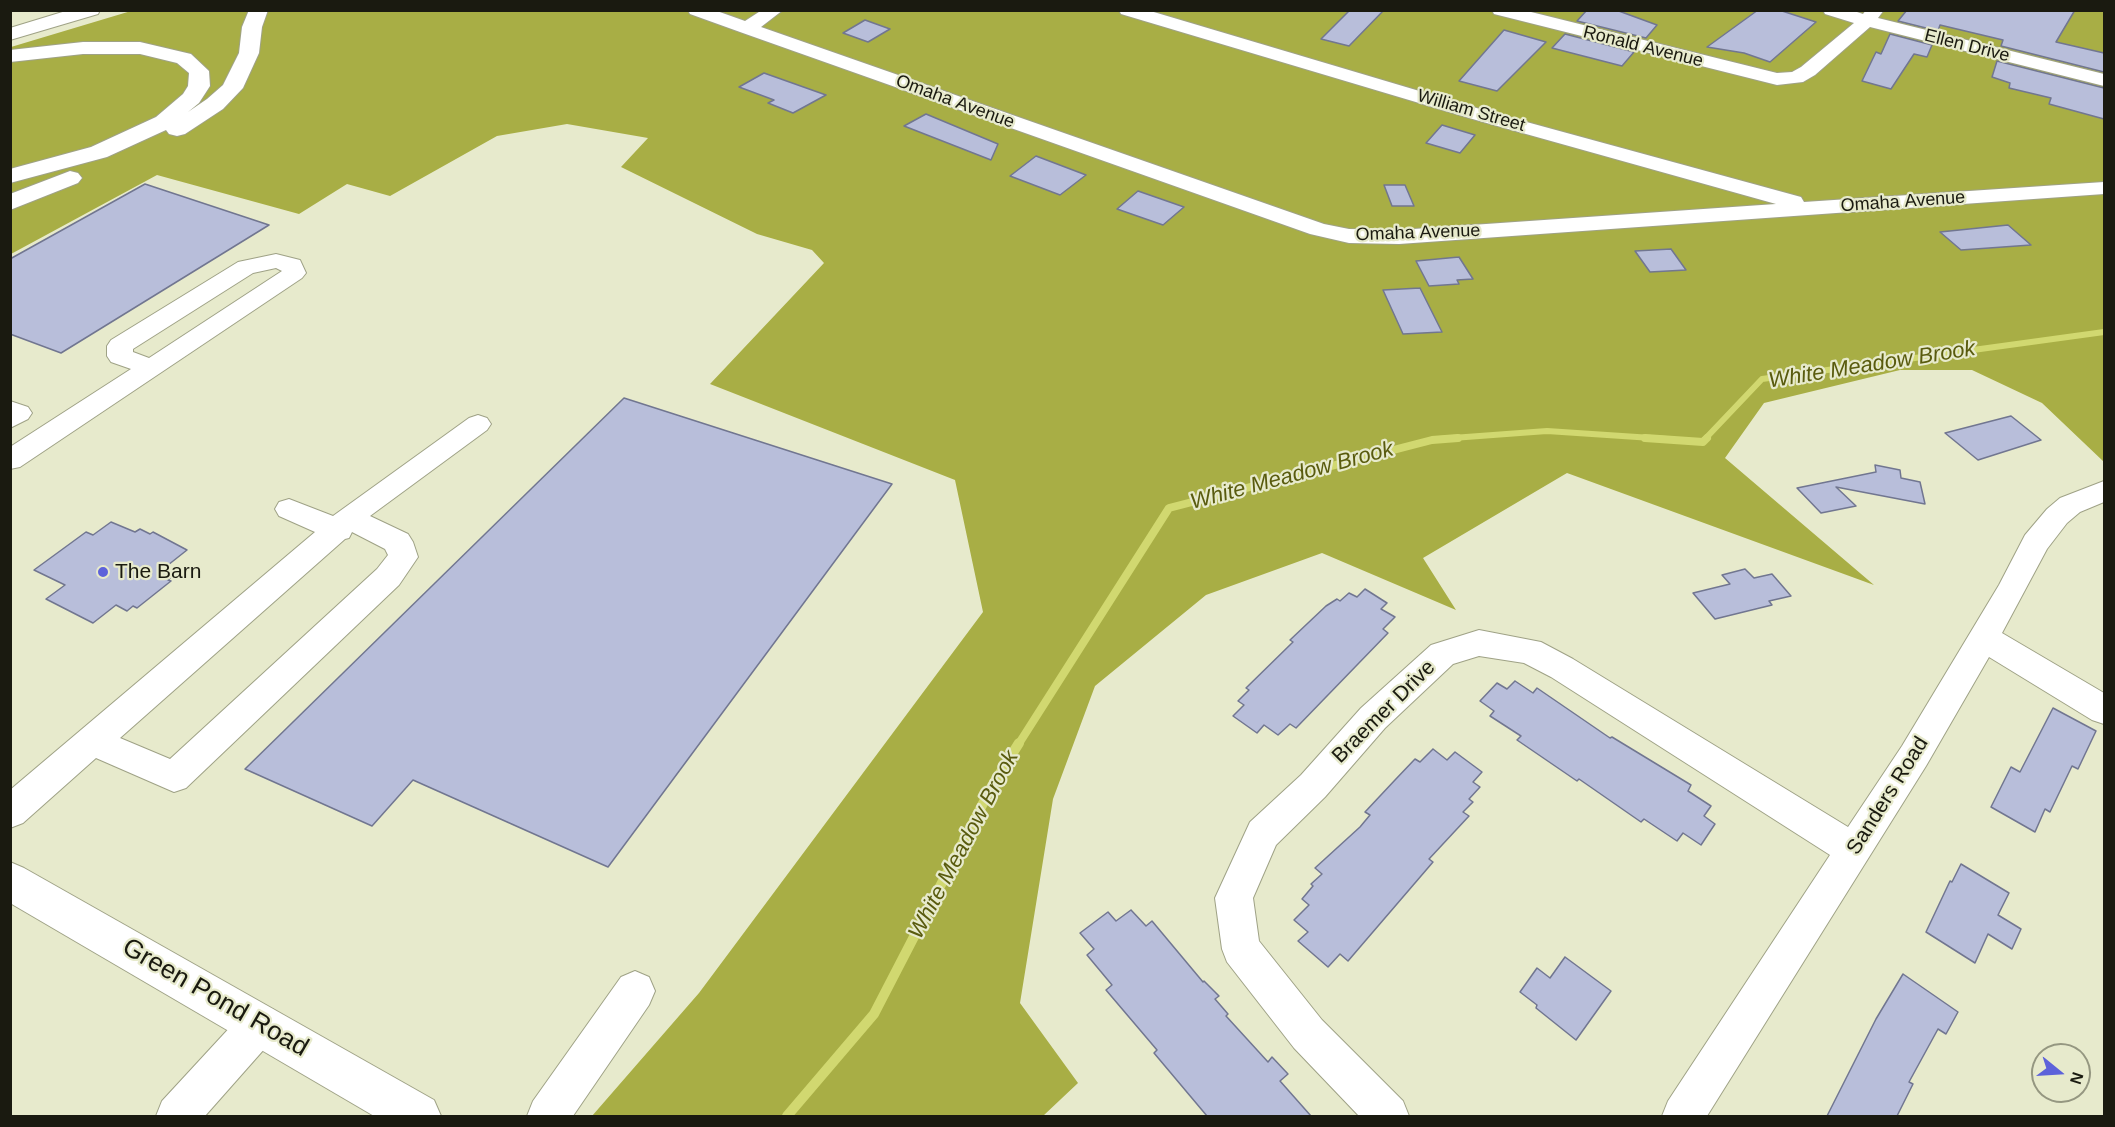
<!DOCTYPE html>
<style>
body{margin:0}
#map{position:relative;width:2115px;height:1127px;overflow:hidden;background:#e7eacc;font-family:Helvetica,sans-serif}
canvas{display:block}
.frame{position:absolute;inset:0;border:12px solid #1a1a10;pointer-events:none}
.north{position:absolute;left:2031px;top:1043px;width:60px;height:60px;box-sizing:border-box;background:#e7eacc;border:2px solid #959781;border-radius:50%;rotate:108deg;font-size:16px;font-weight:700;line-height:24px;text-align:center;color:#1a1a10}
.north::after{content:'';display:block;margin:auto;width:21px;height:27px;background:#5d62da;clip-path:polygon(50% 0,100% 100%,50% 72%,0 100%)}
</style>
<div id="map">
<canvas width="2115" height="1127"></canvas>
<div class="frame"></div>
<div class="north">N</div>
</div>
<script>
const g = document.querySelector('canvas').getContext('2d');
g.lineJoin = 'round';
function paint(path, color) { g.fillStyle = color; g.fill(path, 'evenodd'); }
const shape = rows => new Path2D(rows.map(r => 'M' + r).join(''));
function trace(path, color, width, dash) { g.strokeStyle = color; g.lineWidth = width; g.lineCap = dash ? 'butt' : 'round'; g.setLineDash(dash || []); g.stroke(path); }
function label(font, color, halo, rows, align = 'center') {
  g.font = font + ' Helvetica,sans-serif'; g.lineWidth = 4.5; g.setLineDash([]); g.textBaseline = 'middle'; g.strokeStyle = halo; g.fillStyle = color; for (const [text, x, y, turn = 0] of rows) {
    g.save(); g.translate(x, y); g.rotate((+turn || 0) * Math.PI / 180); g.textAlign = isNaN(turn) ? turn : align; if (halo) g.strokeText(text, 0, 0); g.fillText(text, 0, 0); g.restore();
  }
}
paint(shape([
 [131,11,2104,11,2104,462,2042,403,1972,370,1900,370,1764,403,1725,458,1874,585,1567,473,1423,558,1456,610,1322,553,1206,595,1095,686,1053,799,1020,1003,1078,1083,1043,1116,592,1116,699,993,983,612,955,480,710,384,824,263,812,250,757,234,621,167,648,138,567,124,497,136,390,196,347,184,299,214,157,175,11,254,11,47]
]), '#a8ae45');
trace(shape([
 [1439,439,1547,431,1667,439],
 [1705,439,1762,379,2104,332]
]), '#d1d870', 6);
trace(shape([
 [1645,438,1703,442,1707,438],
 [1018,745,1169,508,1432,440,1458,438]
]), '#d1d870', 8);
trace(shape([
 [787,1116,874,1014,992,786,1019,743]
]), '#d1d870', 10);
const building = shape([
 [1350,10,1384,10,1349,46,1321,39,1350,10],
 [1587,10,1616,10,1657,25,1646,38,1577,21,1587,10],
 [1758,10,1779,10,1816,22,1770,62,1744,53,1707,47,1758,10],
 [1907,10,2075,10,2056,42,2104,53,2104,72,2001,46,2003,40,1940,25,1938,31,1898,21,1907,10],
 [865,20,890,29,868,42,843,33,865,20],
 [1504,30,1546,42,1497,91,1459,81,1504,30],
 [1565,34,1634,52,1622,66,1552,48,1565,34],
 [1890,34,1932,45,1927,57,1914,54,1891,89,1862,81,1876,52,1881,54,1890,34],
 [1997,61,2104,88,2104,119,2049,104,2051,98,2009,88,2010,83,1992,77,1997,61],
 [764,73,826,95,793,113,768,103,774,100,739,87,764,73],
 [926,114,998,144,991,160,904,126,926,114],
 [1442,125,1475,135,1460,153,1426,143,1442,125],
 [1036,156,1086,175,1060,195,1010,176,1036,156],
 [145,184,269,225,61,353,10,334,10,259,145,184],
 [1384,185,1405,185,1414,206,1392,206,1384,185],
 [1138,191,1184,207,1163,225,1117,209,1138,191],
 [2008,225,2031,245,1961,250,1940,232,2008,225],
 [1671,249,1686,270,1650,272,1635,251,1671,249],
 [1459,257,1473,279,1457,280,1459,284,1429,286,1416,261,1459,257],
 [1420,288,1442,332,1403,334,1383,290,1420,288],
 [624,398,892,484,608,867,413,780,372,826,245,769,624,398],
 [2011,416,2041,440,1978,460,1945,433,2011,416],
 [1875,465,1900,470,1901,478,1920,482,1925,504,1836,487,1856,506,1821,513,1797,488,1876,472,1875,465],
 [111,522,135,532,140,529,150,534,153,532,187,550,163,569,175,574,168,580,171,581,137,608,133,606,127,611,116,605,93,623,46,599,65,585,34,570,86,532,93,535,111,522],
 [1745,569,1754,578,1772,574,1791,596,1769,601,1772,605,1715,619,1693,593,1730,584,1722,575,1745,569],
 [1365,589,1387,603,1381,609,1395,617,1383,629,1388,633,1296,728,1290,724,1278,735,1264,725,1257,733,1233,716,1244,705,1238,701,1249,690,1246,688,1293,642,1290,640,1326,606,1337,599,1340,601,1349,593,1357,597,1365,589],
 [1515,681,1533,693,1537,688,1610,738,1612,737,1691,785,1688,791,1711,806,1704,816,1715,824,1701,845,1683,833,1677,841,1644,819,1641,822,1579,779,1577,781,1517,740,1521,736,1490,716,1494,711,1480,701,1497,683,1507,689,1515,681],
 [2053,708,2096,731,2078,769,2072,766,2050,812,2045,809,2035,832,1991,807,2011,767,2020,772,2053,708],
 [1433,749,1447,760,1455,752,1482,772,1473,782,1480,787,1469,799,1473,802,1463,812,1469,816,1429,859,1433,862,1348,961,1340,954,1328,967,1298,941,1308,932,1294,920,1309,905,1302,899,1313,886,1311,884,1322,874,1315,868,1360,827,1370,815,1365,812,1395,780,1415,759,1420,762,1433,749],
 [1961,864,2009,893,1998,915,2021,929,2012,949,1988,934,1975,963,1926,932,1950,881,1952,882,1961,864],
 [1131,910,1146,926,1152,921,1203,982,1204,981,1219,996,1215,999,1228,1014,1226,1016,1268,1062,1272,1057,1288,1074,1280,1081,1311,1116,1207,1116,1154,1053,1157,1050,1106,990,1112,985,1087,955,1094,949,1080,933,1108,912,1116,921,1131,910],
 [1565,957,1611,991,1576,1040,1536,1008,1537,1005,1520,992,1537,968,1550,978,1565,957],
 [1903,974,1958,1012,1946,1034,1938,1029,1909,1082,1913,1084,1897,1116,1827,1116,1876,1019,1903,974]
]);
paint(building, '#b8beda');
trace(building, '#717690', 1.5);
const minor = shape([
 [688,10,714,10,745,21,762,10,783,10,761,27,1324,224,1349,229,1399,230,1776,204,1476,120,1121,14,1119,10,1147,10,1490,112,1801,197,1804,202,2104,182,2104,194,1399,244,1349,243,1310,234,740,32,690,14,688,10],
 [1492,10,1523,10,1777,73,1792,72,1801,67,1854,23,1825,14,1823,10,1851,10,1863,14,1866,10,1884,10,1878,18,2104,74,2104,86,1870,27,1815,75,1803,82,1777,85,1494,14,1492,10],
 [276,254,300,260,306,273,302,278,20,467,10,469,10,447,131,369,111,362,107,356,107,346,111,340,238,262,276,254],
 [276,268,282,271,149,358,133,352,133,349,253,273,276,268],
 [10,401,28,407,32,413,28,419,10,428,10,401],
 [478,415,487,418,491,424,487,430,370,516,408,534,413,542,418,557,399,585,186,788,174,792,96,758,23,823,10,828,10,790,315,532,279,516,275,509,279,502,289,499,333,516,469,418,478,415],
 [352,532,385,549,388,555,377,569,170,759,120,738,345,539,349,538,352,532],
 [2104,481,2104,502,2080,512,2067,523,2047,549,2002,633,2104,693,2104,724,2092,720,1989,657,1926,766,1707,1116,1662,1116,1668,1101,1830,855,1551,677,1524,663,1479,656,1453,664,1385,728,1325,797,1276,845,1253,898,1259,941,1322,1020,1403,1101,1409,1116,1359,1116,1294,1048,1227,962,1222,949,1215,898,1250,822,1301,775,1361,708,1431,645,1479,630,1541,642,1573,659,1848,827,1902,746,1999,585,2025,535,2047,509,2060,498,2104,481],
 [635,971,649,977,655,991,649,1005,573,1116,527,1116,533,1101,621,977,635,971],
 [260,1004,274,1010,280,1024,274,1038,205,1116,156,1116,162,1101,246,1010,260,1004]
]);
const major = shape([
 [10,862,24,868,434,1100,441,1116,374,1116,10,903,10,862]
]);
const highway = shape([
 [69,10,100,10,98,14,10,40,10,28,69,10],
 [249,10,268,10,262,27,259,53,243,88,223,109,185,134,177,136,169,134,166,130,107,157,10,183,10,169,91,147,156,117,183,94,188,86,189,73,177,63,140,54,83,54,10,62,10,50,83,42,140,42,191,54,209,71,210,86,199,103,188,112,207,99,223,85,239,53,242,27,249,10],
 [70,171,78,173,82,178,78,183,10,210,10,194,70,171]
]);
trace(minor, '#9fa286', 2);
trace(major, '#9fa286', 2);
trace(highway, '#9fa286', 2);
paint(minor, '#fff');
paint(major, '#fff');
paint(highway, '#fff');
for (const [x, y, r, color] of [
 [103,572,6,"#5d62da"]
]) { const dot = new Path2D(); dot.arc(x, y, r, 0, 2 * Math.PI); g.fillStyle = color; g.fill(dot); trace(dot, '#e7eacc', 2); }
label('18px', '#1a1a10', '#e7eacc', [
 ["Ellen Drive",1967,46,14],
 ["Ronald Avenue",1643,47,14],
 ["Omaha Avenue",955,102,20],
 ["William Street",1471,111,16],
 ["Omaha Avenue",1903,202,-4],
 ["Omaha Avenue",1418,233,-2]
]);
label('21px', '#1a1a10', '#e7eacc', [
 ["The Barn",115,572]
], 'left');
label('21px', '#1a1a10', '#e7eacc', [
 ["Braemer Drive",1384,712,-45],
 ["Sanders Road",1888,796,-58]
]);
label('italic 22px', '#595b0e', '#e7eacc', [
 ["White Meadow Brook",1872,365,-9],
 ["White Meadow Brook",1292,476,-15],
 ["White Meadow Brook",964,845,-62]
]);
label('26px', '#1a1a10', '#e7eacc', [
 ["Green Pond Road",215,998,30]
]);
</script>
